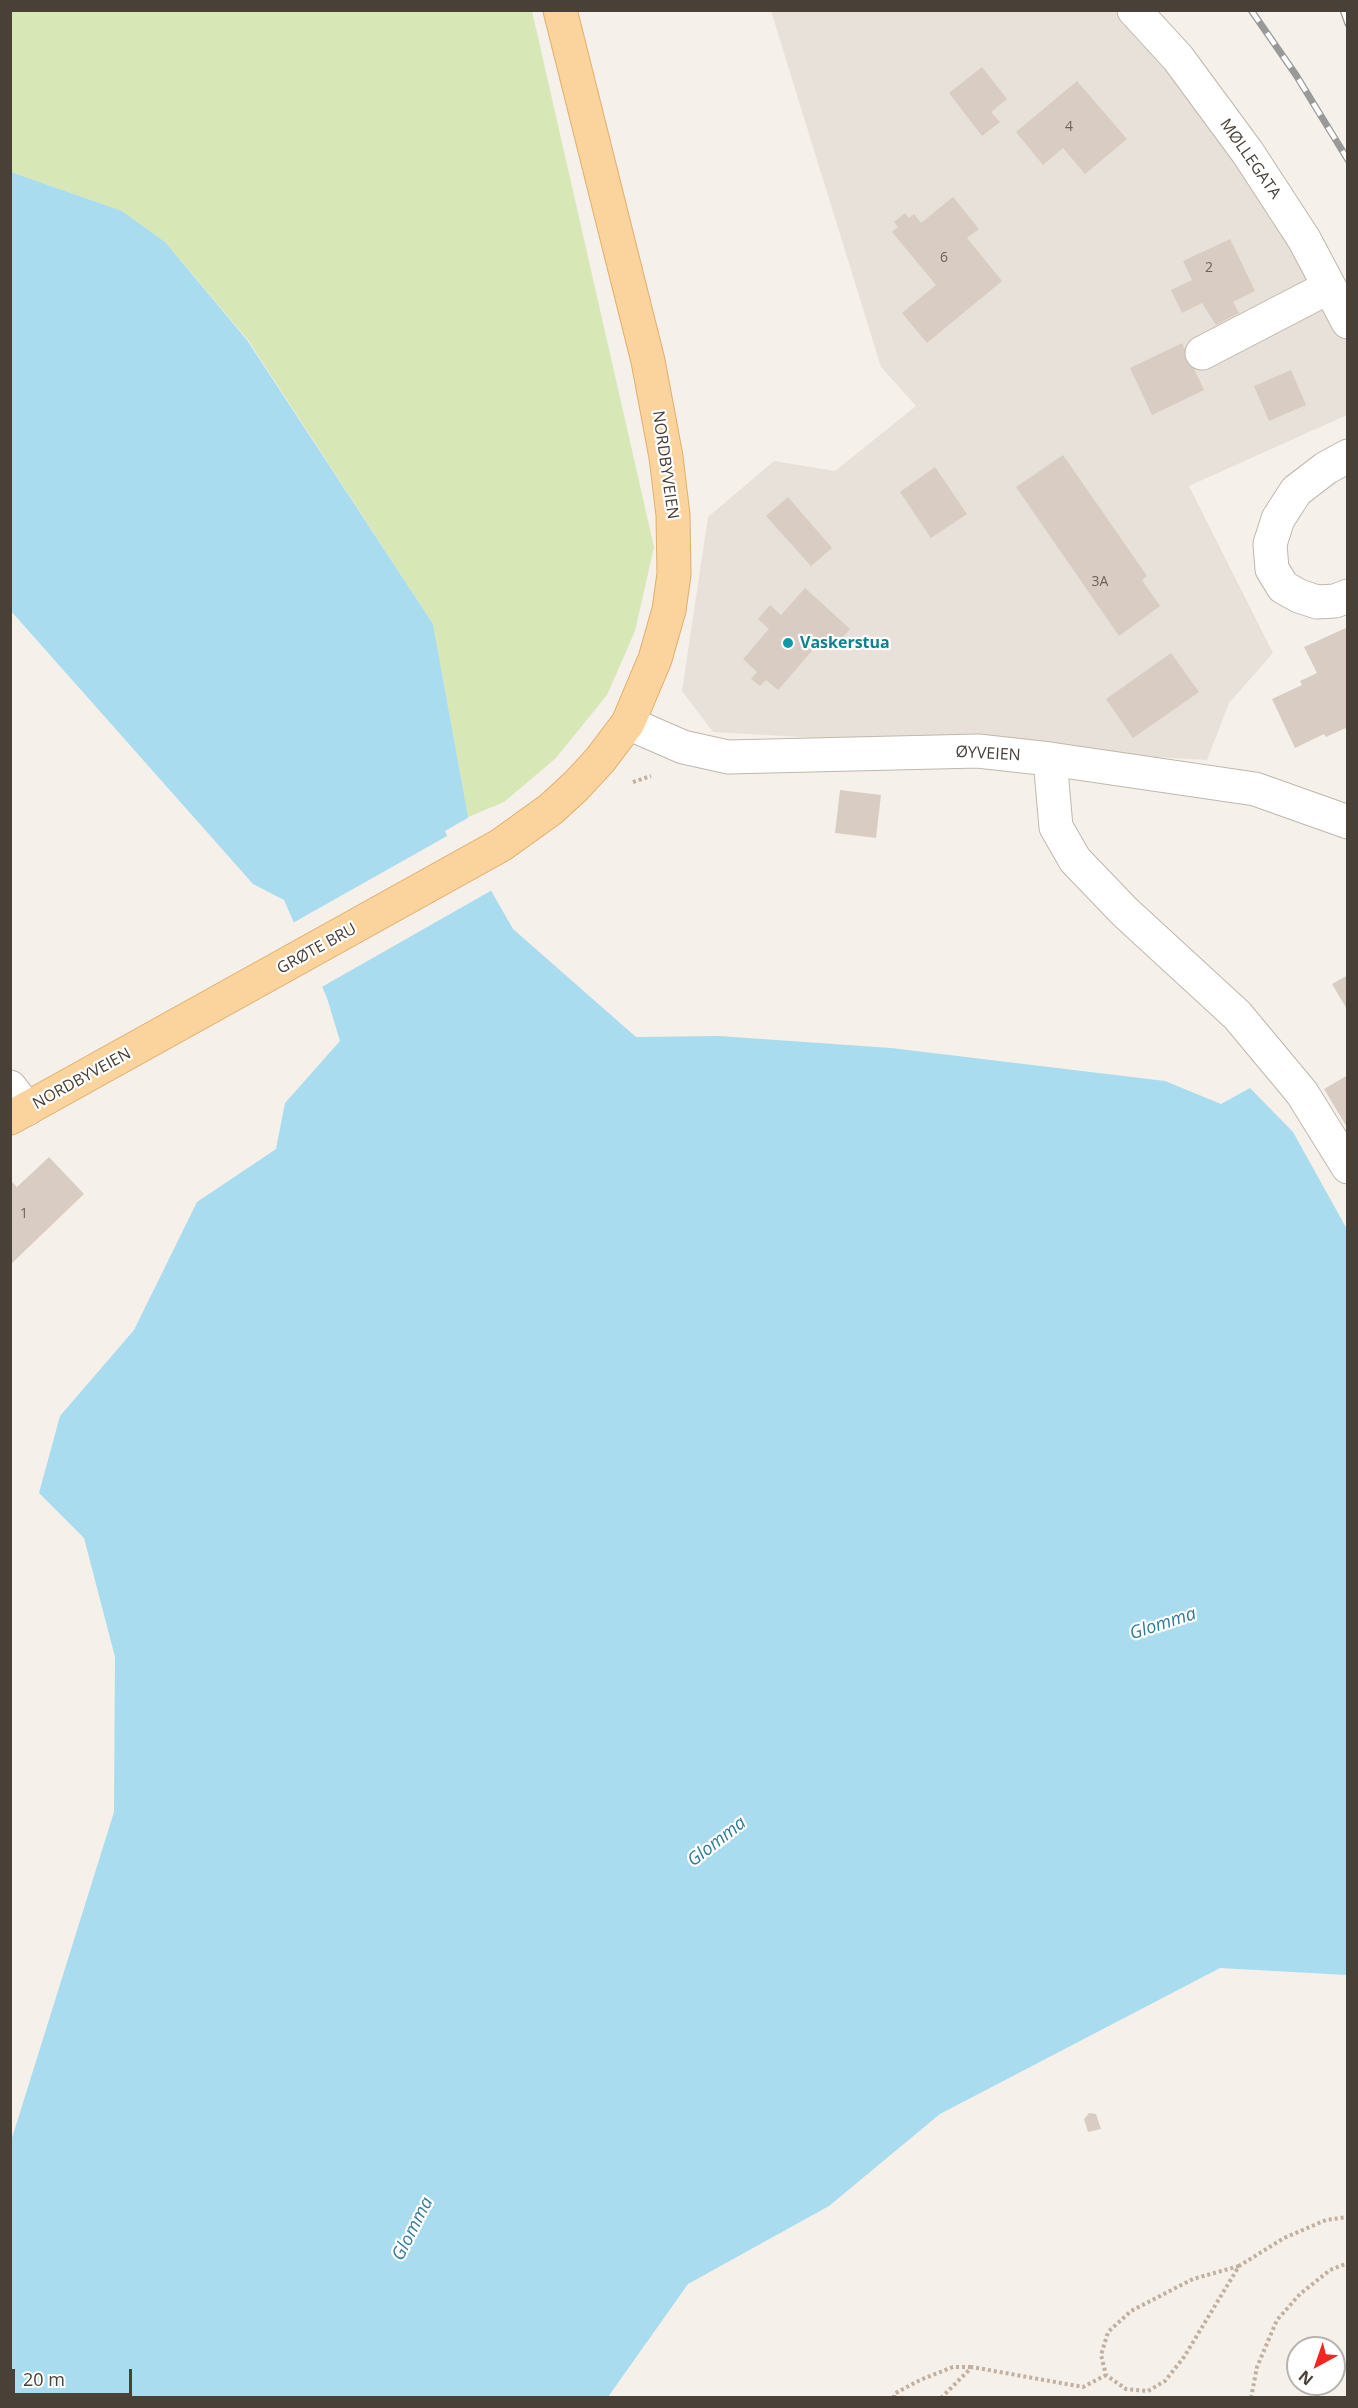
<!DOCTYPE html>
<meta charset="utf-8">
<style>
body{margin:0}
#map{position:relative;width:1358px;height:2408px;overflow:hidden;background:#f5f0ea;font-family:"Open Sans",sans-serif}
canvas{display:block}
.frame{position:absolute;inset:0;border:12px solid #494038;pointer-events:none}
.north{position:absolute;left:1286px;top:2336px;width:60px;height:60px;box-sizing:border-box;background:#fff;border:2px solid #b6b3af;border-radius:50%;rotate:220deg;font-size:16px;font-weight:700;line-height:24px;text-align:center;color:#494038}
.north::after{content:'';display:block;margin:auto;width:21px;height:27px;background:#f32623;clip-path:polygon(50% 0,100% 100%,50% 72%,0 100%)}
.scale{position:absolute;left:12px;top:2369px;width:120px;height:27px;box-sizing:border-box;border:3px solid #494038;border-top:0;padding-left:8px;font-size:18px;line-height:21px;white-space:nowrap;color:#494038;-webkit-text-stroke:4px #fff;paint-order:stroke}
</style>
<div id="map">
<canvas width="1358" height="2408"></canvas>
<div class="frame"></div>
<div class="north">N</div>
<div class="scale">20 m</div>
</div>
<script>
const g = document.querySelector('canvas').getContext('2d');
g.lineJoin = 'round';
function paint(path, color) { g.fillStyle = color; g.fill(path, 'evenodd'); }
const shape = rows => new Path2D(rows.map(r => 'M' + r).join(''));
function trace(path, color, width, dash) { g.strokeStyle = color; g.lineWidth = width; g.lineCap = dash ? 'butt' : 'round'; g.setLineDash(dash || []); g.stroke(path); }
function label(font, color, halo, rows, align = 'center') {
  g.font = font + ' "Open Sans",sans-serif'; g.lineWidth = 4.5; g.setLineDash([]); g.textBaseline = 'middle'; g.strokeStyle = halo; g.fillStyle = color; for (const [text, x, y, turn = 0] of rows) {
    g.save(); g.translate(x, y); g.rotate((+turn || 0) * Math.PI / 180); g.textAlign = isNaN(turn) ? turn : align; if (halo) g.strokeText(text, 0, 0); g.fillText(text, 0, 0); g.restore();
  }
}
paint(shape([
 [771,11,1134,11,1347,322,1347,415,1189,486,1273,653,1229,703,1207,760,713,732,682,691,708,517,774,461,835,471,916,406,881,367]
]), '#e8e1d9');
paint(shape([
 [11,11,532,11,654,547,635,631,607,695,556,758,504,802,468,817,433,624,248,340,165,242,122,211,11,172]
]), '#d7e7b5');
paint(shape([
 [11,172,122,211,165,242,247,340,433,624,477,866,513,929,636,1037,719,1036,891,1048,1165,1081,1221,1104,1250,1088,1293,1132,1348,1231,1347,1975,1220,1968,940,2114,829,2206,688,2284,608,2397,11,2398,11,2141,114,1812,115,1657,84,1538,39,1493,60,1416,134,1330,197,1202,276,1149,285,1103,340,1041,327,998,284,900,253,884,11,611]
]), '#a9dcef');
paint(shape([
 [471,816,480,865,494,889,320,988,291,924,447,836,445,831]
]), '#f5f0ea');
paint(shape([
 [982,67,1007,99,991,112,1000,122,982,136,949,93],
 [1077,81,1127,139,1085,174,1063,148,1043,165,1016,132],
 [953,197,979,229,967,238,1002,281,927,343,902,313,936,285,892,232,898,227,894,222,905,213,909,218,914,214,921,223],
 [1230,239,1255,291,1233,302,1239,313,1216,325,1202,303,1182,313,1171,290,1192,280,1183,261],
 [1182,343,1204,390,1152,415,1130,368],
 [1291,370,1306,405,1269,421,1254,386],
 [1063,455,1147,576,1142,580,1160,606,1119,636,1016,487],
 [935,467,967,514,931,538,900,492],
 [788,497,832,548,811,566,766,516],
 [805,588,850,629,834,647,823,638,778,690,766,680,760,686,751,679,757,672,743,659,769,629,758,619,770,605,781,615],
 [1348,627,1348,727,1326,737,1324,734,1295,748,1272,699,1302,685,1300,681,1317,673,1304,647],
 [1171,653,1199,692,1133,738,1106,699],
 [840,790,881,795,876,838,835,833],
 [1348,975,1348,1011,1332,984],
 [1348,1075,1348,1129,1324,1089],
 [49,1157,84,1194,10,1265,10,1180,17,1187],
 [1089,2113,1096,2114,1101,2129,1088,2132,1084,2119]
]), '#d9cdc3');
const minor = shape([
 [1134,10,1178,58,1248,153,1304,239,1348,322],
 [1202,353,1329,287],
 [1348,456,1326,468,1296,491,1278,519,1270,544,1272,569,1283,587,1299,596,1317,602,1335,601,1348,596],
 [628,723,683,747,728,757,978,751,1050,759,1255,789,1348,822],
 [1050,759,1056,827,1075,860,1125,912,1237,1015,1302,1093,1348,1167],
 [10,1087,27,1109]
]);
const major = shape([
 [10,1118,501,845,551,809,576,786,600,760,628,723,655,659,669,610,674,574,673,515,666,457,648,361,560,10]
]);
trace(minor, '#c0b7ad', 35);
trace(major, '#e1ae6c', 35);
trace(shape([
 [633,782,651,776],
 [1239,2266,1193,2279,1131,2311,1108,2332,1101,2355,1106,2375,1126,2389,1148,2391,1165,2381,1184,2357,1239,2266,1284,2238,1326,2220,1348,2217],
 [894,2398,894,2394,920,2380,953,2367,971,2367],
 [941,2398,972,2367,1083,2387,1106,2375],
 [1251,2398,1257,2367,1277,2320,1300,2294,1330,2270,1348,2263]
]), '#c1b09f', 4, [3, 3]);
trace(minor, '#fff', 33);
trace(major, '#fbd49d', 33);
const rail = shape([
 [1251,10,1296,75,1348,160],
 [1343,10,1348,24]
]);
trace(rail, '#999', 7);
trace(rail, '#fff', 4.5, [14]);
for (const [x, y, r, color] of [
 [788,643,6,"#0f9aa8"]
]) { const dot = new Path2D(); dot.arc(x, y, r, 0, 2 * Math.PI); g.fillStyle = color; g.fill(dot); trace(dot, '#fff', 2); }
label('14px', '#6d635b', null, [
 ["4",1069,127],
 ["6",944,258],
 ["2",1209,268],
 ["3A",1100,582],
 ["1",24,1214]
]);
label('16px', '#494038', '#fff', [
 ["MØLLEGATA",1250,159,55],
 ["NORDBYVEIEN",665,465,82],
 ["ØYVEIEN",988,754,3],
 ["GRØTE BRU",317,949,-29],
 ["NORDBYVEIEN",82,1079,-29]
]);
label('bold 16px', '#0d838f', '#fff', [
 ["Vaskerstua",800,643]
], 'left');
label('italic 18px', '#2f7b9a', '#fff', [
 ["Glomma",1163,1624,-18],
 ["Glomma",717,1842,-38],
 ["Glomma",413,2229,-63]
]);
</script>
